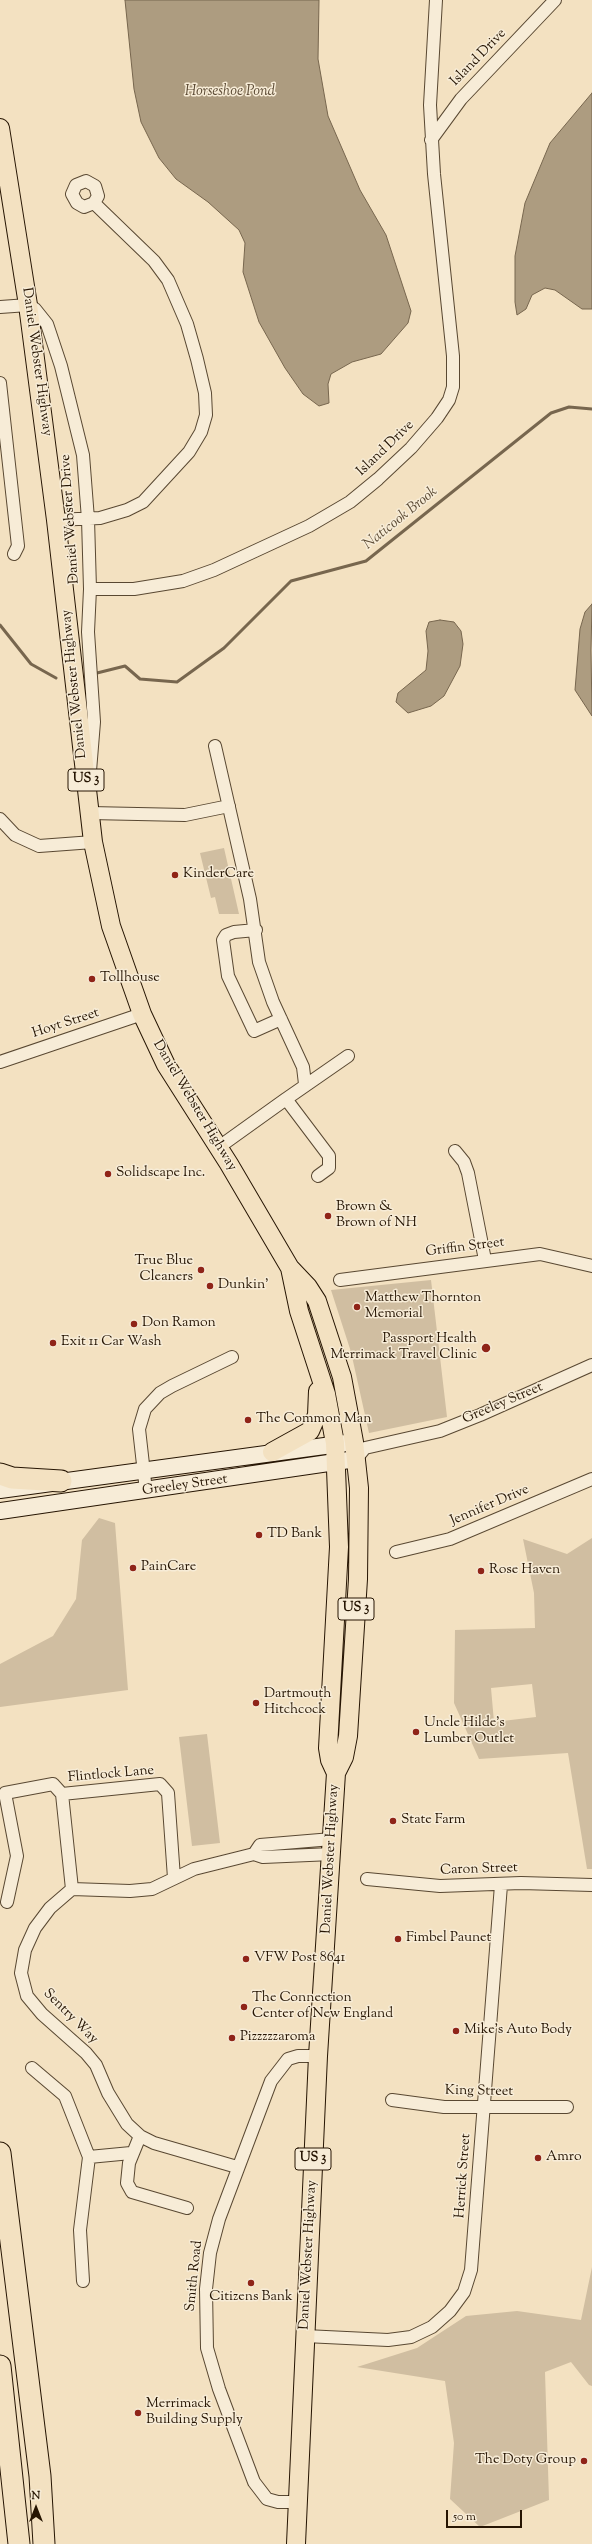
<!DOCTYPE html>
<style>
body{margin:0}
#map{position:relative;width:592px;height:2544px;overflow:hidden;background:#f3e1c1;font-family:"Sorts Mill Goudy",serif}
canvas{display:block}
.north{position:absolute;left:16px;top:2488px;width:40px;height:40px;-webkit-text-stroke:3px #f7ecd7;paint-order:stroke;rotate:0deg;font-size:11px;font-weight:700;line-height:16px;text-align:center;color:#261503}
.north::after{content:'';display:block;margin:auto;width:14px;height:18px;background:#261503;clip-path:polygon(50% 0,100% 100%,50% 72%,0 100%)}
.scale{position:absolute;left:446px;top:2510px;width:76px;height:18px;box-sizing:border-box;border:2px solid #261503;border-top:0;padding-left:5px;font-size:12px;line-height:14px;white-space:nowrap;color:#261503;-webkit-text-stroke:3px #f7ecd7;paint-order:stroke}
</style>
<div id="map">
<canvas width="592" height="2544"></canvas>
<div class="north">N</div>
<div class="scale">50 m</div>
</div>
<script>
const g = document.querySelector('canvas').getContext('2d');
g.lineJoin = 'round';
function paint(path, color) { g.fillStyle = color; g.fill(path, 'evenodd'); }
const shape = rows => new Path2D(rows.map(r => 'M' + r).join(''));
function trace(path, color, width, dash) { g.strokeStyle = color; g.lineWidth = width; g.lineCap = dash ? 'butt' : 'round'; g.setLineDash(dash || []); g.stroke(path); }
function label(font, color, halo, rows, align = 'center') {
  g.font = font + ' "Sorts Mill Goudy",serif'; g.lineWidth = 3; g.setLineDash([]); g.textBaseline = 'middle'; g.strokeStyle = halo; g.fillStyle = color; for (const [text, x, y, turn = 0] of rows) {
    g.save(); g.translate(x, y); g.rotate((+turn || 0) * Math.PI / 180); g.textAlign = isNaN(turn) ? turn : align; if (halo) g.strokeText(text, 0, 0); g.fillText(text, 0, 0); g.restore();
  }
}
paint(shape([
 [224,848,239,914,219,914,215,897,211,898,200,853],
 [431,1280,447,1417,369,1433,351,1352,331,1290],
 [99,1518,115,1523,128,1690,0,1707,0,1664,53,1636,76,1599,82,1540],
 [592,1538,592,1869,587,1869,568,1753,479,1759,454,1703,455,1630,535,1628,534,1593,523,1539,567,1554],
 [532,1684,536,1717,494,1722,491,1688],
 [207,1734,220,1843,192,1846,179,1737],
 [592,2267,592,2386,589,2385,571,2362,545,2372,549,2500,480,2527,450,2499,454,2443,445,2381,357,2367,417,2348,466,2316,517,2311,581,2320]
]), '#d0bea1');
const water = shape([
 [125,0,319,0,318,59,328,116,360,190,386,235,411,311,408,323,381,354,352,362,331,374,328,384,329,403,319,406,303,394,285,368,259,322,243,272,245,243,239,230,208,202,176,179,159,158,141,122,134,89,125,0],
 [592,93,592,309,582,309,555,290,545,288,532,295,526,309,517,315,515,302,515,256,525,203,550,143,592,93],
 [592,604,591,650,592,716,575,690,580,629,585,612,592,604],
 [440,620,454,622,461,631,463,644,460,666,444,696,431,706,408,713,396,702,398,693,426,670,428,651,426,631,429,622,440,620]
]);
paint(water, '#ad9c80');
trace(water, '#77664e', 1);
trace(shape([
 [0,625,31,664,56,678],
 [97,673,125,666,140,679,177,682,224,648,291,581,366,561,551,413,569,407,592,409]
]), '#77664e', 3);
const minor = shape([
 [431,140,461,99,555,0],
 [0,307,28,305,35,309,47,324,61,366,83,455,88,519,90,589,88,632,94,722,90,771],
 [0,383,18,546,14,554],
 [56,520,100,518,127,510,143,502,189,452,201,432,206,415,205,393,197,359,187,324,168,280,154,261,94,203,98,196,95,186,86,181,76,185,72,194,77,203,84,207,94,203],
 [90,589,134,589,183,581,214,570,309,526,350,502,378,479,411,448,437,418,449,400,453,387,453,356,434,174,430,105,436,0],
 [215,746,250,899,259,962,273,1002,303,1067,305,1084],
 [90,813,185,815,229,806],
 [0,819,15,835,39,846,93,842],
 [256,930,234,932,226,935,223,940,228,976,254,1031,281,1019],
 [0,1062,142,1014],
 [286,1099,348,1056],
 [219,1147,286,1099,329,1156,329,1168,318,1176],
 [455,1151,464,1162,468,1173,485,1260],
 [340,1280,540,1254,592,1266],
 [356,1459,365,1448,440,1431,480,1415,592,1365],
 [146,1491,139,1429,145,1409,160,1393,172,1386,232,1357],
 [396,1552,450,1539,592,1479],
 [62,1794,160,1784,168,1793,174,1878],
 [254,1854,260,1845,332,1839],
 [367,1879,440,1886,521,1883,592,1885],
 [7,1902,17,1856,5,1793,53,1784,62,1794,72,1889],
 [32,2068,65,2096,89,2157,80,2230,83,2281],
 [392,2100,444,2107,567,2107],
 [140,2136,129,2163,127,2183,132,2192,187,2208],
 [89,2157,131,2153],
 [237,2167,154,2143,140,2136,127,2124,108,2093,96,2065,86,2053,42,2014,27,1996,21,1973,25,1950,35,1928,50,1908,72,1889,130,1891,152,1889,194,1869,254,1854,263,1857,332,1854],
 [305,2336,388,2340,411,2337,432,2327,450,2311,464,2292,471,2270,501,1885],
 [297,2502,278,2502,267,2499,254,2482,219,2389,207,2348,206,2289,210,2253,219,2219,271,2081,288,2059,298,2056,318,2056]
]);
const secondary = shape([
 [0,1490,354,1442],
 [0,1511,356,1459]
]);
const primary = shape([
 [0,128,28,305,56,520,93,842,111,926,142,1014,166,1065,229,1164,290,1268,308,1287,317,1301,342,1377,354,1442,359,1488,358,1579,348,1736,344,1757,336,1773,318,2056,296,2544],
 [290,1268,299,1311,326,1394,335,1443,339,1547,328,1748,330,1760,336,1773],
 [272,1452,310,1431,317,1415,318,1391]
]);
const motorway = shape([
 [0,1474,12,1478,61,1481],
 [0,2153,40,2476,44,2544],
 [0,2366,19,2544]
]);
trace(minor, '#594832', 14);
trace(secondary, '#261503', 18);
trace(primary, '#261503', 20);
trace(motorway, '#261503', 23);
trace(minor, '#f7ecd7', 12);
trace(secondary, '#f7ecd7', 16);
trace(primary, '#f3e1c1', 18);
trace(motorway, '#f3e1c1', 21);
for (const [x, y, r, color] of [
 [175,875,4,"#8f2418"],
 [92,979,4,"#8f2418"],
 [108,1174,4,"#8f2418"],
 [328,1216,4,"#8f2418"],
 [201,1270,4,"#8f2418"],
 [210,1286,4,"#8f2418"],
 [357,1307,4,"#8f2418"],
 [134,1324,4,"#8f2418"],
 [53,1343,4,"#8f2418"],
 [486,1348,5,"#8f2418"],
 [248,1420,4,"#8f2418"],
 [259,1535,4,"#8f2418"],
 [133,1568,4,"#8f2418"],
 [481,1571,4,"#8f2418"],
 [256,1703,4,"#8f2418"],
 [416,1732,4,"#8f2418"],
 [393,1821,4,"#8f2418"],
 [398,1939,4,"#8f2418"],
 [246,1959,4,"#8f2418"],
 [244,2007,4,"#8f2418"],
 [456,2031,4,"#8f2418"],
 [232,2038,4,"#8f2418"],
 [538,2158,4,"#8f2418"],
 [251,2283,4,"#8f2418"],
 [138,2413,4,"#8f2418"],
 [584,2461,4,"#8f2418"]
]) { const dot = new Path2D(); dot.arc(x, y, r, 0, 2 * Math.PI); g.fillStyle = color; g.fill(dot); trace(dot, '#f7ecd7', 1.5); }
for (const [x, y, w] of [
 [86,780,36],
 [356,1609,36],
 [313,2159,36]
]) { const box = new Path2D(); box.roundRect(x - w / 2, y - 11, w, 22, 3); g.fillStyle = '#f7ecd7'; g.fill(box); trace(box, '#261503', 1); }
label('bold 13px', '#261503', null, [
 ["US 3",86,780],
 ["US 3",356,1609],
 ["US 3",313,2159]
]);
label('14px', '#261503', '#f7ecd7', [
 ["Island Drive",479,58,-46],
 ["Daniel Webster Highway",36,362,82],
 ["Island Drive",386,449,-44],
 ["Daniel Webster Drive",71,519,-94],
 ["Daniel Webster Highway",75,684,-96],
 ["Hoyt Street",66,1024,-18],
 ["Daniel Webster Highway",194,1106,59],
 ["Griffin Street",465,1248,-7],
 ["Greeley Street",503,1404,-23],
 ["Greeley Street",185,1486,-8],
 ["Jennifer Drive",490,1506,-23],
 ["Flintlock Lane",111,1775,-5],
 ["Daniel Webster Highway",331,1859,-87],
 ["Caron Street",479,1870,-2],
 ["Sentry Way",70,2017,45],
 ["King Street",479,2092,1],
 ["Herrick Street",464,2176,-86],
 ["Daniel Webster Highway",309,2255,-87],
 ["Smith Road",195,2276,-84]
]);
label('14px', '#261503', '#f7ecd7', [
 ["KinderCare",183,875],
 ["Tollhouse",100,979],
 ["Solidscape Inc.",116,1174],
 ["Brown &",336,1208],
 ["Brown of NH",336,1224],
 ["True Blue",193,1262,"right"],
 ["Cleaners",193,1278,"right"],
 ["Dunkin'",218,1286],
 ["Matthew Thornton",365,1299],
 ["Memorial",365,1315],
 ["Don Ramon",142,1324],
 ["Passport Health",477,1340,"right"],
 ["Merrimack Travel Clinic",477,1356,"right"],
 ["Exit 11 Car Wash",61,1343],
 ["The Common Man",256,1420],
 ["TD Bank",267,1535],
 ["PainCare",141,1568],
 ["Rose Haven",489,1571],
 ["Dartmouth",264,1695],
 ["Hitchcock",264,1711],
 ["Uncle Hilde's",424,1724],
 ["Lumber Outlet",424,1740],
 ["State Farm",401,1821],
 ["Fimbel Paunet",406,1939],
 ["VFW Post 8641",254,1959],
 ["The Connection",252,1999],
 ["Center of New England",252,2015],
 ["Mike's Auto Body",464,2031],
 ["Pizzzzzaroma",240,2038],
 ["Amro",546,2158],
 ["Citizens Bank",251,2298,"center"],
 ["Merrimack",146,2405],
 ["Building Supply",146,2421],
 ["The Doty Group",576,2461,"right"]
], 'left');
label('italic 15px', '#5c4b35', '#f7ecd7', [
 ["Horseshoe Pond",230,92],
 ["Naticook Brook",401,519,-39]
]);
</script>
